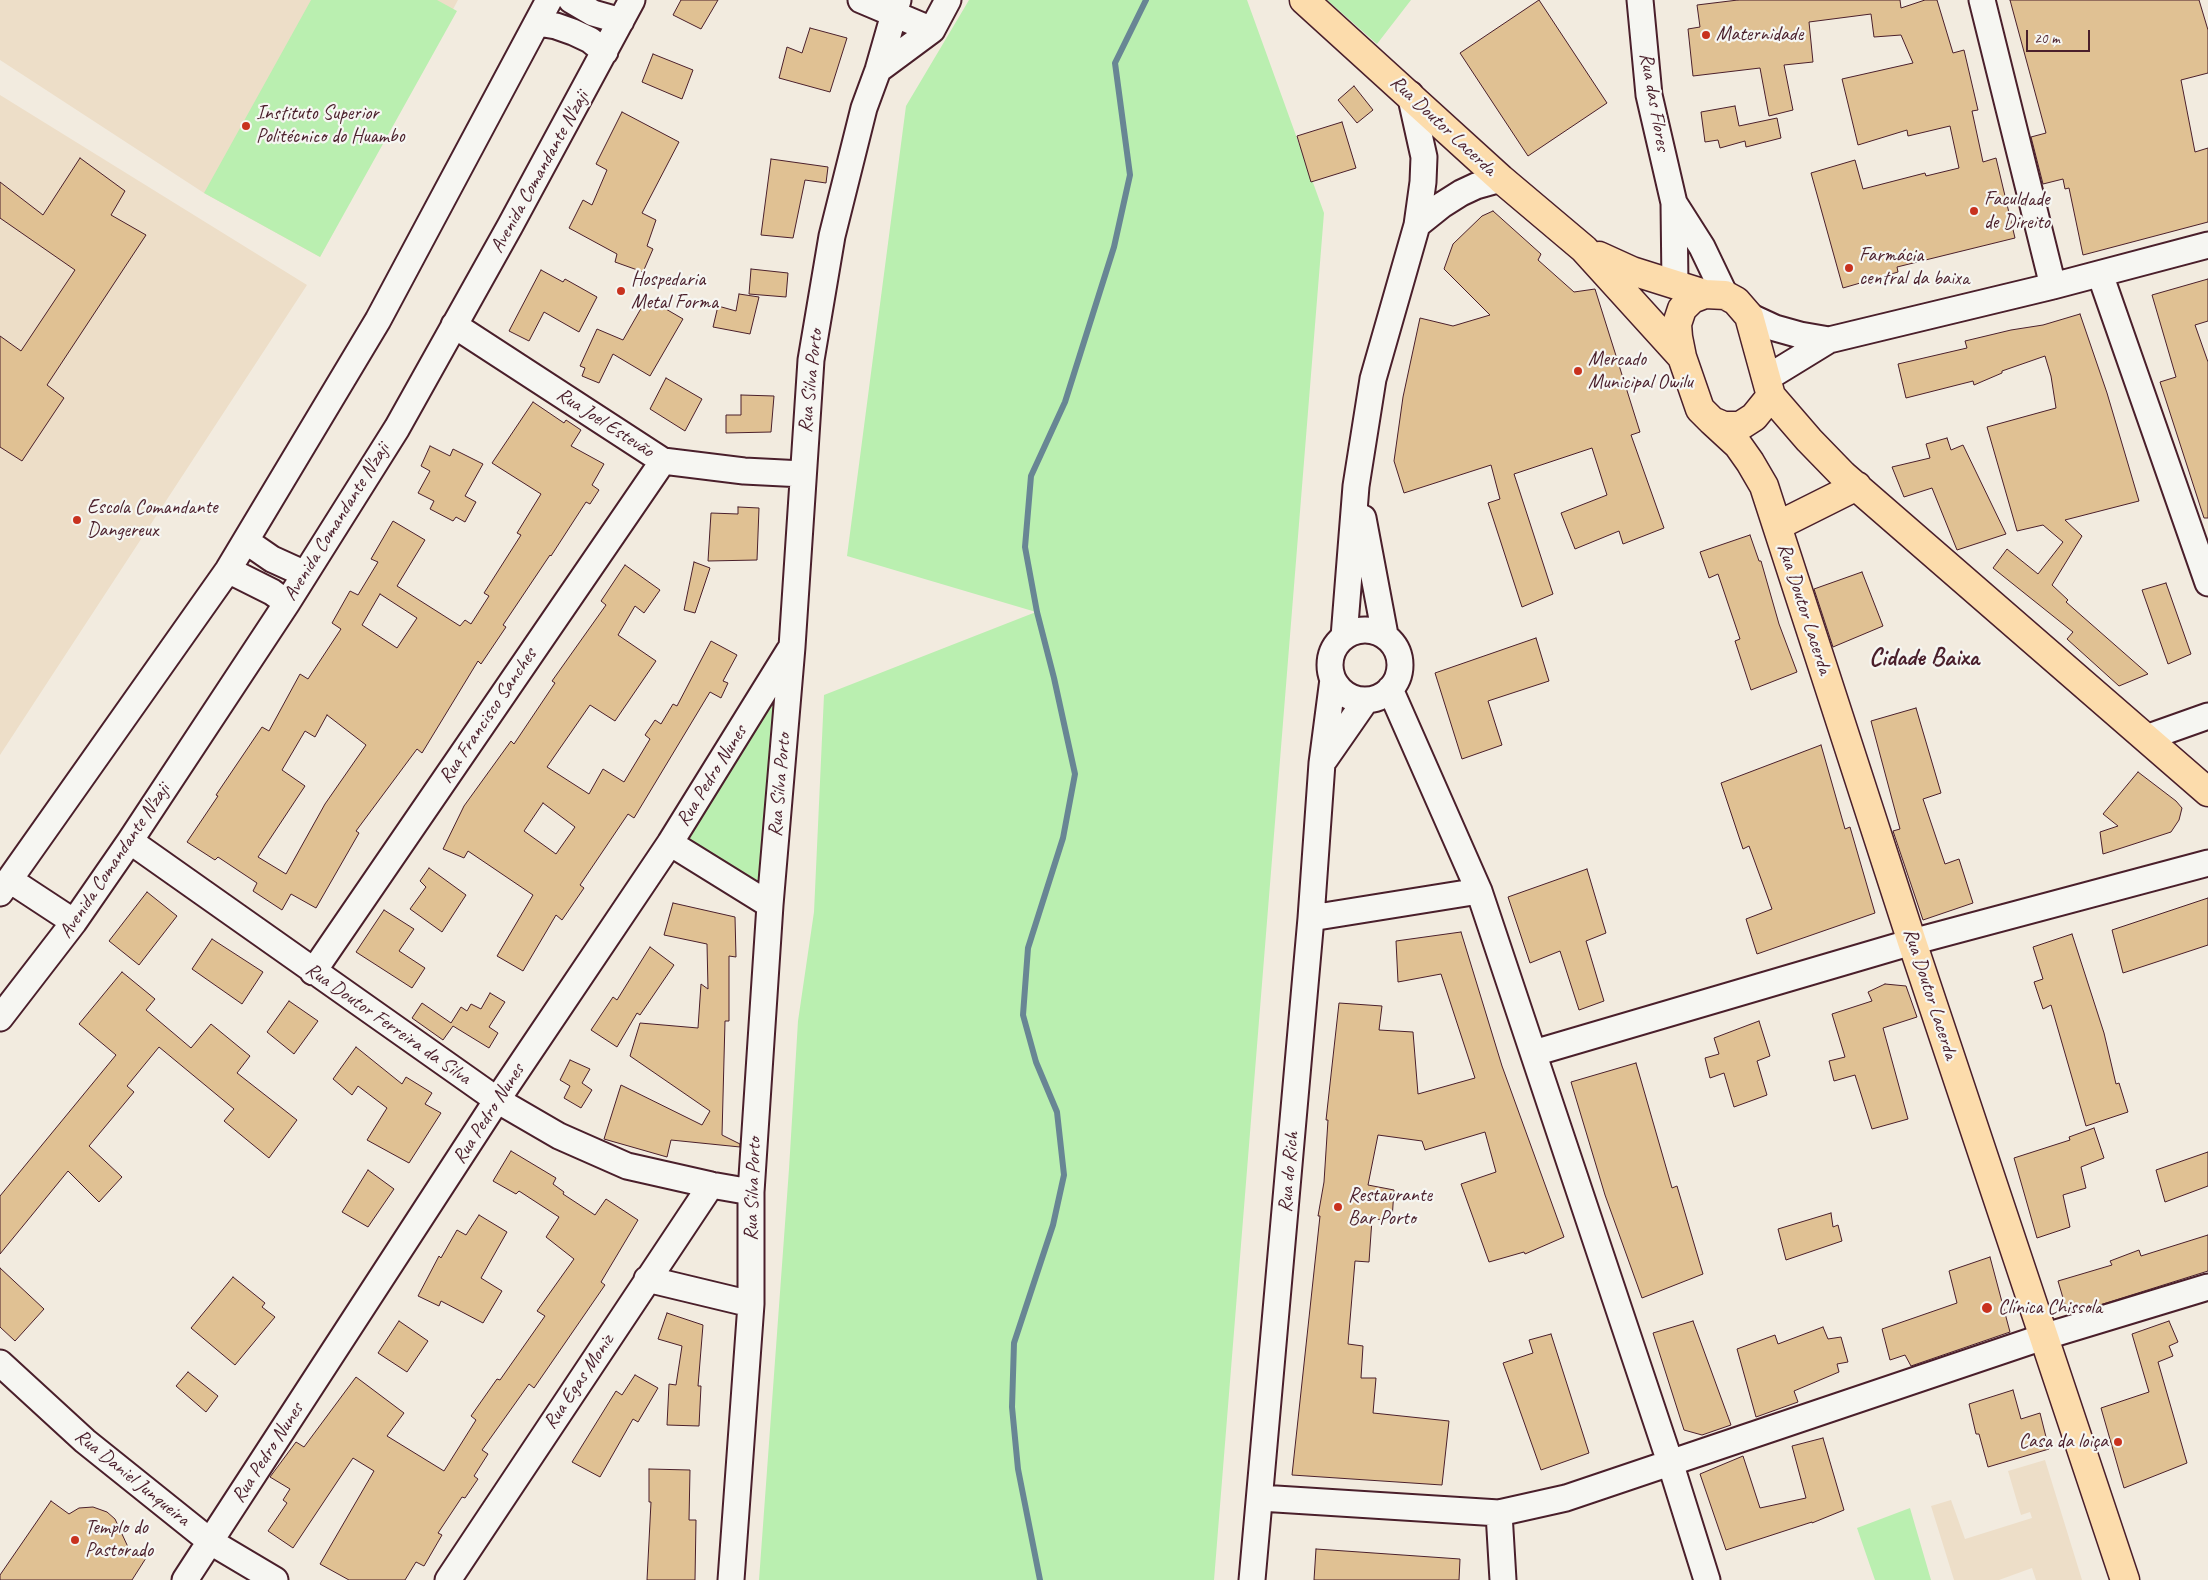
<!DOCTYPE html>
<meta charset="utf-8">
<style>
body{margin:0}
#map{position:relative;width:2208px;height:1580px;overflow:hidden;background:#f2ebdf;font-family:Caveat,sans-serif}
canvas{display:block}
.scale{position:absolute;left:2026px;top:30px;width:64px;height:22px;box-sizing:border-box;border:2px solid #4a1f2b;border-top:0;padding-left:6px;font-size:15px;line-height:18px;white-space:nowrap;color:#4a1f2b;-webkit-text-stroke:4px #f6f6f2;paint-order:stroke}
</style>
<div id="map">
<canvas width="2208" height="1580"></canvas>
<div class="scale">20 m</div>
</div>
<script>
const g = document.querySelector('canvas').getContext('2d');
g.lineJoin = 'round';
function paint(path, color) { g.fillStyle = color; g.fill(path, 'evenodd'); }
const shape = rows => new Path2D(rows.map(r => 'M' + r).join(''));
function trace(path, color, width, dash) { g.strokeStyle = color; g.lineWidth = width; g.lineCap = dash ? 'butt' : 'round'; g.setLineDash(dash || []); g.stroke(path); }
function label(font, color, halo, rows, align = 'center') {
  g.font = font + ' Caveat,sans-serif'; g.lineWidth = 4.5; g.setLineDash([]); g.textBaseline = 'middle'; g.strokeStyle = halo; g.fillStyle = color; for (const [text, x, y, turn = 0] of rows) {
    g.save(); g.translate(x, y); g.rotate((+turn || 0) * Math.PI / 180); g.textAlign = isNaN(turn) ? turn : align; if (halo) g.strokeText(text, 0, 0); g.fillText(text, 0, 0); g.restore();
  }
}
paint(shape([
 [0,0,458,0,320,257,204,193,0,60],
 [0,95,307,285,0,755],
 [2045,1460,2082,1580,2036,1580,2032,1568,1999,1580,1954,1580,1931,1506,1951,1500,1965,1539,2032,1518,2030,1512,2021,1515,2008,1471]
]), '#eddec8');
paint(shape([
 [311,0,437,0,457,11,320,257,204,193],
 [969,0,1247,0,1324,213,1214,1580,759,1580,789,1169,798,1021,814,912,824,695,1036,612,847,556,906,106],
 [1327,0,1411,0,1377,44],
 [781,680,764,892,685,841],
 [1910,1508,1931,1580,1875,1580,1857,1528]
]), '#baefb0');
trace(shape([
 [1040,1580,1018,1469,1012,1407,1014,1343,1053,1225,1064,1175,1057,1112,1036,1062,1023,1015,1028,948,1063,838,1075,774,1054,678,1037,612,1025,547,1031,476,1065,402,1114,247,1130,175,1115,63,1146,0]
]), '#688694', 6);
const building = shape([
 [681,0,718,0,701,29,673,15,681,0],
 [1539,0,1607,103,1528,156,1460,53,1539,0],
 [1738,0,1900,0,1901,8,1925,0,1937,0,1953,53,1964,50,1978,110,1972,111,1983,162,1996,158,2015,238,1897,267,1898,272,1843,288,1811,173,1855,160,1863,189,1925,173,1926,176,1959,168,1950,126,1908,136,1907,130,1858,145,1842,79,1913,63,1901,35,1874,37,1871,14,1809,22,1813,62,1784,65,1793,110,1769,116,1760,68,1693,76,1688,29,1700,27,1697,5,1738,0],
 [2010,0,2199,0,2208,30,2208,73,2181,80,2195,152,2208,148,2208,222,2083,255,2069,188,2065,189,2063,179,2043,184,2031,137,2046,133,2010,0],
 [810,28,847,38,830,92,779,78,787,47,802,53,810,28],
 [653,54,693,70,682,99,642,82,653,54],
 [1354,86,1373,110,1357,123,1338,100,1354,86],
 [1735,106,1739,126,1777,118,1781,138,1746,147,1745,141,1720,148,1718,140,1705,142,1701,112,1735,106],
 [622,112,679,142,642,213,656,220,647,246,653,249,643,272,615,262,617,254,569,228,583,200,592,205,607,170,596,164,622,112],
 [1342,122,1356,168,1311,182,1297,136,1342,122],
 [80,158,125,191,111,215,146,235,47,385,64,398,22,461,0,447,0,336,21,351,75,270,0,218,0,182,43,215,80,158],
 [771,159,828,167,826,183,805,180,793,238,761,235,771,159],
 [1493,211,1541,254,1538,260,1574,292,1595,289,1640,432,1631,435,1664,528,1623,544,1619,531,1575,549,1561,513,1607,495,1592,448,1514,474,1553,594,1522,607,1488,503,1500,499,1491,465,1404,493,1394,461,1403,397,1420,318,1453,326,1490,315,1444,269,1453,244,1482,216,1493,211],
 [751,269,788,273,786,297,749,294,751,269],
 [541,270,563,282,565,279,597,297,579,332,544,312,529,341,509,331,541,270],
 [2208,279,2208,321,2195,325,2208,362,2208,518,2204,518,2160,382,2176,377,2152,295,2208,279],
 [739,294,759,297,750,334,713,327,718,306,736,311,739,294],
 [647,298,683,319,650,376,613,354,599,383,582,376,585,368,580,366,597,329,623,340,647,298],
 [2080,314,2107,393,2139,501,2065,520,2082,536,2052,585,2068,600,2066,602,2148,674,2119,686,2067,639,2073,632,1993,568,2007,549,2038,574,2063,542,2043,525,2017,531,1987,427,2056,408,2051,376,2045,356,2002,371,2002,373,1974,385,1973,381,1906,398,1898,364,1967,348,1965,341,2011,330,2043,325,2080,314],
 [666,378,702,399,685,431,650,409,666,378],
 [741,395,774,396,771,432,726,433,726,415,741,415,741,395],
 [533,402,564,423,566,420,581,430,571,446,604,464,592,485,599,490,590,504,586,502,551,556,550,555,503,625,506,627,481,664,478,661,422,753,417,749,356,831,359,833,316,908,291,894,282,910,253,891,257,883,218,857,215,860,187,842,218,796,216,795,262,727,269,731,300,674,308,679,341,629,332,623,350,591,358,595,378,562,371,559,393,521,425,540,397,586,460,626,465,620,471,624,489,596,484,593,521,535,517,533,541,494,492,463,533,402],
 [380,594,417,618,397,648,362,625,380,594],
 [327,715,366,745,325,804,286,874,258,857,305,786,282,770,305,731,315,737,327,715],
 [1947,438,1951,450,1963,445,2006,534,1957,550,1932,488,1904,497,1892,467,1930,458,1926,444,1947,438],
 [430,446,450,456,453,449,483,464,465,496,476,502,465,522,456,517,453,521,430,509,434,501,418,493,430,471,421,466,430,446],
 [738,507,759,508,757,560,708,561,711,513,738,514,738,507],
 [1750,535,1759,561,1761,561,1779,624,1797,672,1751,690,1735,641,1740,639,1718,574,1709,578,1700,552,1750,535],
 [694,562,710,568,695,613,684,610,694,562],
 [625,565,660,590,644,613,635,606,618,635,656,661,615,721,590,705,547,767,589,794,603,769,624,782,650,739,645,735,655,720,661,724,673,704,677,706,711,641,737,655,723,681,728,683,721,698,710,692,634,818,628,814,580,885,584,888,562,920,556,915,523,971,497,956,533,895,468,851,464,858,443,849,464,806,511,741,514,744,555,683,552,681,606,605,601,601,625,565],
 [543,803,575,827,556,854,524,831,543,803],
 [1862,572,1883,626,1833,647,1814,589,1862,572],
 [2166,583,2191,654,2168,664,2142,590,2166,583],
 [1536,638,1549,681,1488,701,1502,745,1462,759,1435,673,1536,638],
 [1916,708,1941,793,1923,799,1945,864,1959,859,1973,903,1923,920,1893,831,1900,829,1871,721,1916,708],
 [1821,745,1845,829,1850,827,1875,913,1757,954,1746,919,1772,909,1749,846,1743,849,1721,783,1821,745],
 [2138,772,2176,801,2182,808,2179,820,2171,832,2103,854,2100,832,2118,826,2103,814,2138,772],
 [429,868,466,895,442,932,410,909,426,887,420,881,429,868],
 [1587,869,1606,933,1586,941,1604,1001,1579,1010,1560,951,1530,963,1508,897,1587,869],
 [147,892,177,916,139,965,109,941,147,892],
 [2208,898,2208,945,2123,973,2112,930,2208,898],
 [673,903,735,917,736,957,729,956,729,1021,725,1021,722,1135,740,1144,740,1147,671,1140,667,1157,604,1139,621,1085,702,1125,710,1111,630,1056,640,1023,698,1028,701,984,708,989,707,944,664,935,673,903],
 [384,910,414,929,399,951,425,968,412,988,356,952,384,910],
 [1461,932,1502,1066,1564,1237,1525,1254,1524,1252,1489,1262,1461,1184,1496,1172,1485,1132,1425,1150,1422,1141,1378,1135,1368,1185,1394,1190,1392,1220,1372,1219,1369,1262,1355,1261,1348,1344,1363,1346,1361,1378,1376,1378,1373,1413,1449,1421,1442,1485,1292,1475,1320,1216,1318,1216,1324,1182,1328,1120,1326,1120,1339,1003,1382,1006,1379,1030,1413,1032,1418,1094,1475,1078,1441,974,1398,982,1396,941,1461,932],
 [2072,934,2104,1033,2116,1084,2119,1083,2128,1112,2086,1126,2051,1005,2043,1009,2034,982,2043,979,2033,947,2072,934],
 [212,939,263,972,242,1004,192,969,212,939],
 [650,947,674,965,640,1015,637,1013,617,1047,591,1030,613,997,617,1000,650,947],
 [122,972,155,999,146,1010,191,1048,211,1024,250,1056,237,1073,297,1120,269,1158,224,1121,234,1109,159,1047,127,1086,134,1092,89,1146,122,1177,99,1202,68,1171,0,1254,0,1196,116,1055,79,1024,122,972],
 [1885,984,1906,986,1917,1017,1883,1028,1908,1119,1872,1129,1855,1075,1834,1081,1829,1061,1845,1057,1832,1014,1872,1001,1868,992,1885,984],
 [490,993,505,1002,489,1027,498,1033,489,1048,453,1026,443,1040,412,1018,422,1003,451,1023,461,1007,467,1011,471,1004,481,1009,490,993],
 [289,1001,318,1021,294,1054,267,1032,289,1001],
 [1759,1021,1770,1056,1757,1061,1767,1095,1734,1107,1724,1073,1710,1078,1705,1058,1719,1054,1714,1038,1759,1021],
 [356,1047,402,1084,406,1077,432,1093,425,1104,441,1113,409,1163,367,1140,387,1108,358,1086,352,1095,333,1079,356,1047],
 [570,1060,590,1069,582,1083,592,1090,581,1108,564,1098,570,1086,560,1080,570,1060],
 [1636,1063,1672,1188,1677,1186,1703,1274,1642,1298,1605,1195,1571,1082,1636,1063],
 [2094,1128,2104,1158,2081,1167,2086,1188,2063,1195,2070,1227,2037,1238,2014,1158,2070,1140,2069,1137,2094,1128],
 [511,1151,556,1178,553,1184,564,1192,563,1194,595,1215,606,1199,638,1220,601,1282,605,1285,534,1388,529,1384,482,1450,488,1454,474,1476,478,1479,465,1498,462,1497,438,1533,442,1535,424,1566,416,1562,405,1580,349,1580,320,1564,374,1471,353,1458,293,1548,268,1531,287,1503,283,1500,290,1489,270,1477,296,1442,304,1447,356,1377,404,1413,387,1436,444,1471,476,1420,471,1416,497,1379,500,1380,545,1316,537,1311,574,1259,546,1237,559,1217,519,1191,516,1194,493,1181,511,1151],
 [2208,1152,2208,1186,2165,1202,2156,1170,2208,1152],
 [368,1170,394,1189,368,1227,342,1212,368,1170],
 [1831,1213,1833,1227,1838,1225,1842,1241,1786,1260,1778,1229,1831,1213],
 [479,1215,507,1232,481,1278,502,1291,483,1323,441,1301,439,1306,418,1296,439,1256,441,1258,457,1230,466,1235,479,1215],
 [2208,1235,2208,1271,2068,1315,2058,1281,2112,1265,2110,1261,2139,1250,2141,1256,2208,1235],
 [1990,1257,2010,1332,1911,1366,1905,1355,1890,1360,1882,1329,1957,1303,1949,1271,1990,1257],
 [0,1268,44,1309,15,1341,0,1327,0,1268],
 [233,1277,265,1303,262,1307,275,1317,235,1365,191,1328,233,1277],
 [667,1313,703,1325,698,1386,701,1386,699,1426,667,1425,669,1384,676,1385,682,1346,658,1339,667,1313],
 [399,1321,428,1341,407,1372,378,1353,399,1321],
 [1693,1321,1731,1425,1702,1435,1684,1430,1653,1333,1693,1321],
 [2169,1321,2178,1342,2169,1346,2173,1356,2158,1362,2187,1463,2124,1488,2101,1408,2149,1392,2132,1334,2169,1321],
 [1823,1327,1828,1339,1841,1337,1848,1362,1837,1364,1839,1372,1794,1391,1798,1402,1756,1417,1737,1349,1775,1335,1778,1344,1823,1327],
 [1551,1334,1589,1453,1541,1470,1503,1363,1533,1353,1529,1340,1551,1334],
 [188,1372,218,1396,206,1412,176,1386,188,1372],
 [635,1375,658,1388,638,1422,633,1419,600,1477,572,1462,616,1391,622,1395,635,1375],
 [2013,1390,2021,1419,2040,1413,2049,1449,1988,1467,1979,1434,1976,1434,1969,1404,2013,1390],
 [1823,1438,1844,1510,1812,1523,1812,1522,1726,1550,1700,1474,1743,1456,1760,1508,1806,1498,1792,1446,1823,1438],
 [649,1469,690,1470,689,1520,696,1520,695,1580,647,1580,651,1502,649,1502,649,1469],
 [51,1501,69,1514,79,1508,93,1507,107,1512,115,1519,128,1547,146,1558,132,1580,0,1580,0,1575,51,1501],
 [1316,1549,1460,1559,1459,1580,1314,1580,1316,1549]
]);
paint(building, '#e0c193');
trace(building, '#4a1f2b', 1);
const minor = shape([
 [571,0,593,13,621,21],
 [861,0,932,30],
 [1640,0,1649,95,1674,203,1675,285],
 [1982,0,2053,286],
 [538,23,556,26,573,32,590,40,605,52],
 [878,70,932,30,948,0],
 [1674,203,1702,247,1725,295],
 [1417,225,1442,205,1461,193,1476,186,1501,179],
 [2100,274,2208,583],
 [1749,316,1775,328,1800,335,1829,340],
 [454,325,663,461,744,471,803,474],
 [1767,378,1829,340,2053,286,2208,245],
 [1363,518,1385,635],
 [246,541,272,559,305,574],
 [228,570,272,592,287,603],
 '1330 665a35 35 0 1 1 70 0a35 35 0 1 1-70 0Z',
 [1344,637,1356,486,1373,379,1417,225,1423,182,1424,157,1410,94],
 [1390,689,1479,891,1670,1462,1707,1580],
 [2146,738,2208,716],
 [1325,759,1366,700],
 [130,841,497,1100,559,1136,627,1166,711,1185,751,1192],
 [670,843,770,905],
 [10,880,74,922],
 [0,893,228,570,378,320,549,0],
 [1311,918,1479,891],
 [313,972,663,461],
 [0,1018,74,922,130,841,287,603,397,428,510,226,632,0],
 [1534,1053,1912,942,2208,863],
 [647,1279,751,1304],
 [0,1363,85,1441,211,1542,275,1580],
 [1260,1498,1499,1513,1566,1498,2043,1337,2208,1287],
 [1499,1513,1503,1580],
 [185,1580,497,1100,670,843,789,651],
 [448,1580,711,1185],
 [731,1580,751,1304,751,1192,770,905,792,647,811,360,832,236,864,108,878,70,898,0],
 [1252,1580,1311,918,1322,763,1333,679]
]);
const major = shape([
 [1304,0,1501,179,1584,249,1682,357],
 [1599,256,1632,271,1705,294],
 [1771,396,1754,417,1740,426,1724,426,1712,421,1700,409,1682,357,1678,337,1677,324,1682,309,1692,299,1705,294,1725,295,1736,301,1749,316,1771,396,1809,440,1843,475,2208,792],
 [1712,421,1738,445,1750,462,1764,486,1912,942,2125,1580],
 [1777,526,1857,486]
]);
trace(minor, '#4a1f2b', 29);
trace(major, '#4a1f2b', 31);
trace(minor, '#f6f6f2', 25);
trace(major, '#fcdcac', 28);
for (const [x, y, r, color] of [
 [1706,35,5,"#c8321e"],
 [246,126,5,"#c8321e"],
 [1974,211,5,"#c8321e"],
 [1849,268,5,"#c8321e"],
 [621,291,5,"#c8321e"],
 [1578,371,5,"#c8321e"],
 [77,520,5,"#c8321e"],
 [1338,1207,5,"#c8321e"],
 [1987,1308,6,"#c8321e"],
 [2118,1442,5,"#c8321e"],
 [75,1540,5,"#c8321e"]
]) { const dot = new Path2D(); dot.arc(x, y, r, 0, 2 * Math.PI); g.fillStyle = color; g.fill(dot); trace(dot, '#f6f6f2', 2); }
label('20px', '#4a1f2b', '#f6f6f2', [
 ["Maternidade",1716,35],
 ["Instituto Superior",256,114],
 ["Politécnico do Huambo",256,137],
 ["Faculdade",1984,200],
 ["de Direito",1984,223],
 ["Farmácia",1859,256],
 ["central da baixa",1859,279],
 ["Hospedaria",631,280],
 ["Metal Forma",631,303],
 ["Mercado",1588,360],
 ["Municipal Owilu",1588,383],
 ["Escola Comandante",87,508],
 ["Dangereux",87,531],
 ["Restaurante",1348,1196],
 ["Bar Porto",1348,1219],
 ["Clínica Chissola",1998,1308],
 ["Casa da loiça",2108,1442,"right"],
 ["Templo do",85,1528],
 ["Pastorado",85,1551]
], 'left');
label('20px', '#4a1f2b', '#f6f6f2', [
 ["Rua das Flores",1654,102,80],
 ["Rua Doutor Lacerda",1443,126,43],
 ["Avenida Comandante N'zaji",540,172,-61],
 ["Rua Silva Porto",811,381,-84],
 ["Rua Joel Estevão",605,423,33],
 ["Avenida Comandante N'zaji",337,522,-58],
 ["Rua Doutor Lacerda",1804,609,72],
 ["Rua Francisco Sanches",488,716,-56],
 ["Rua Pedro Nunes",712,776,-58],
 ["Rua Silva Porto",780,785,-85],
 ["Avenida Comandante N'zaji",115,861,-56],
 ["Rua Doutor Lacerda",1930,994,72],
 ["Rua Doutor Ferreira da Silva",388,1024,35],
 ["Rua Pedro Nunes",489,1114,-57],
 ["Rua do Rich",1289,1172,-85],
 ["Rua Silva Porto",753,1189,-88],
 ["Rua Egas Moniz",579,1382,-56],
 ["Rua Pedro Nunes",268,1453,-57],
 ["Rua Daniel Junqueira",132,1478,39]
]);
label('bold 25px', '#4a1f2b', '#f6f6f2', [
 ["Cidade Baixa",1924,658]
]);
</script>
